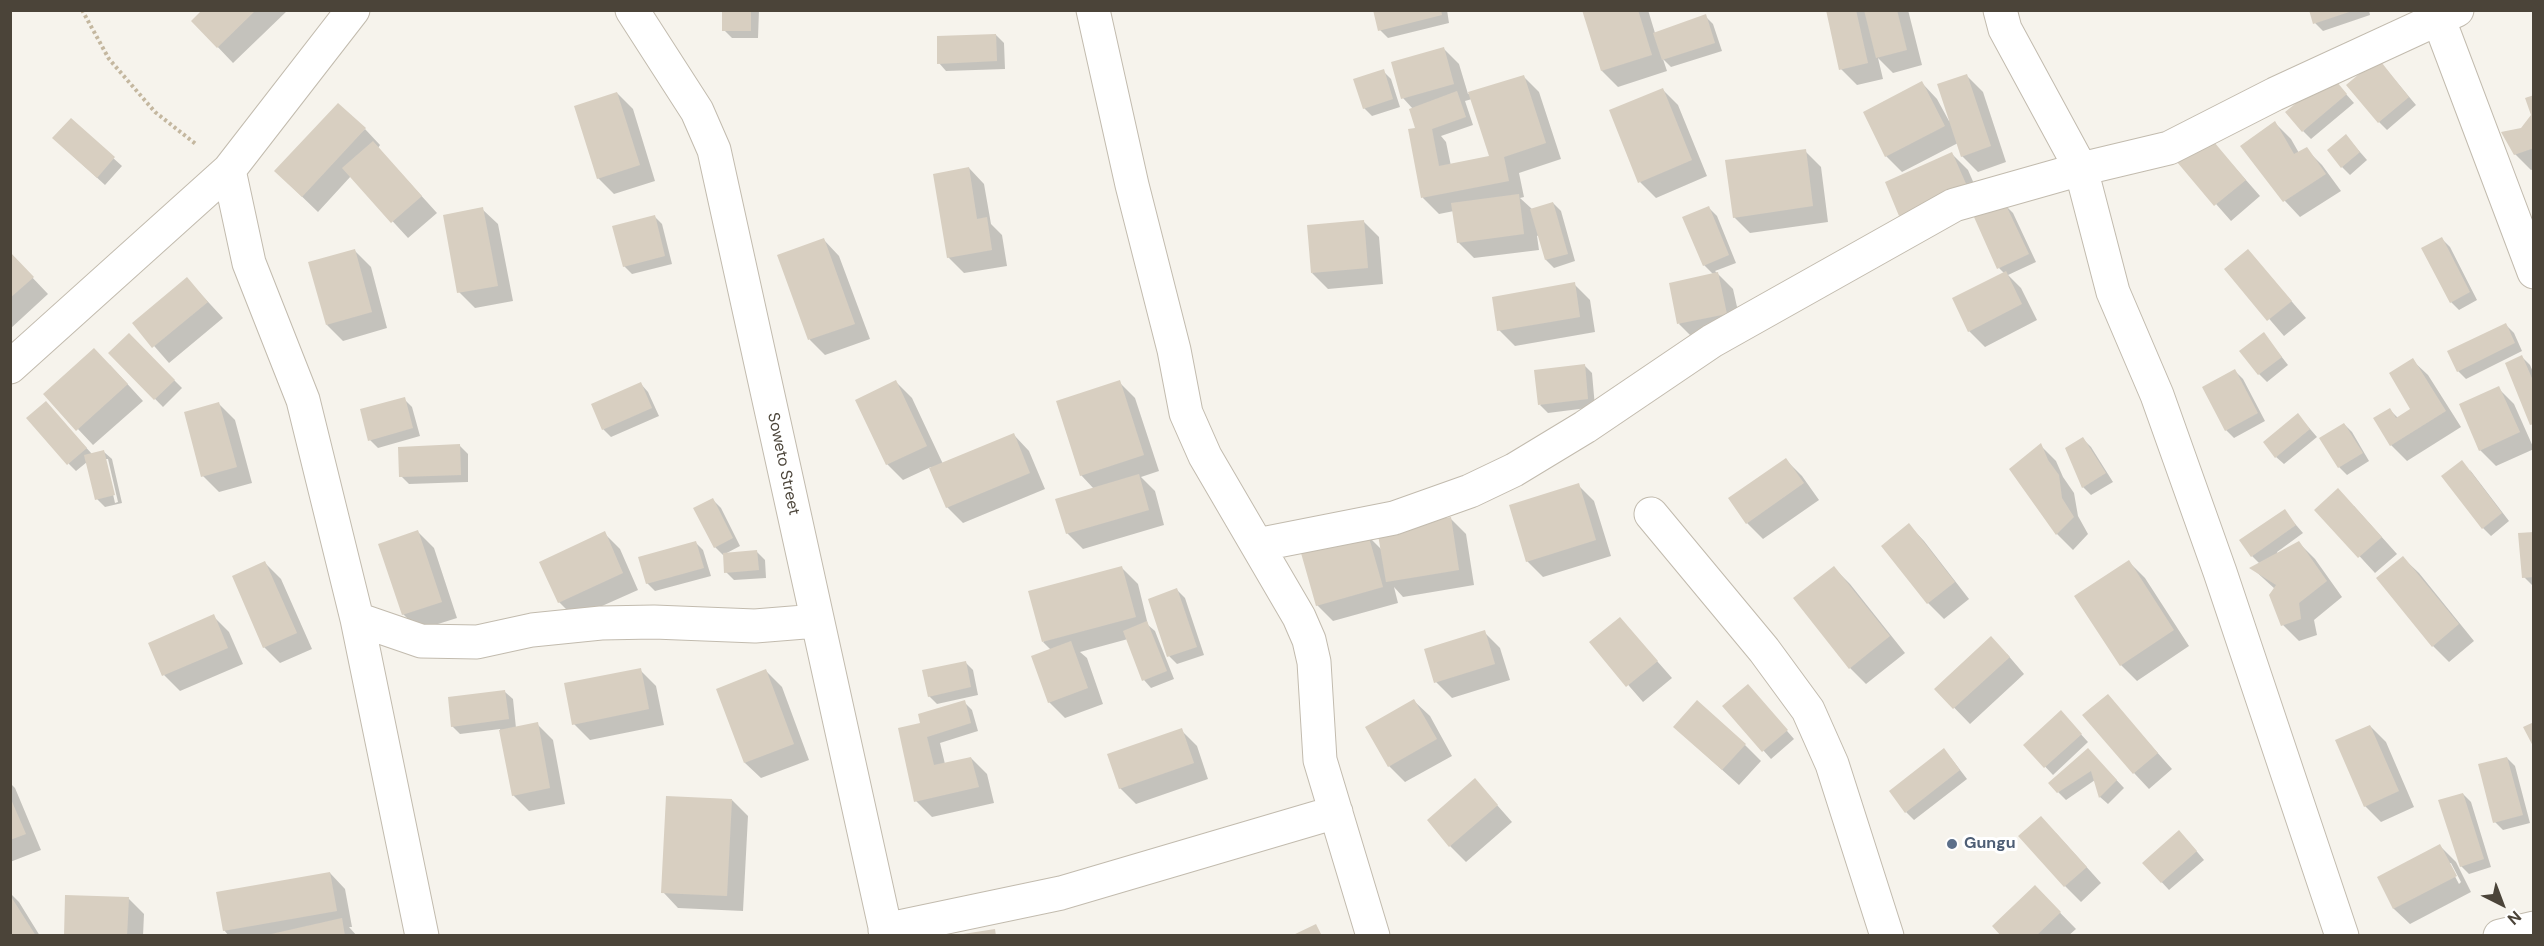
<!DOCTYPE html>
<style>
body{margin:0}
#map{position:relative;width:2544px;height:946px;overflow:hidden;background:#f6f3ec;font-family:"DM Sans",sans-serif}
canvas{display:block}
.frame{position:absolute;inset:0;border:12px solid #4b4439;pointer-events:none}
.north{position:absolute;left:2472px;top:874px;width:60px;height:60px;-webkit-text-stroke:4px #fff;paint-order:stroke;rotate:138deg;font-size:16px;font-weight:700;line-height:24px;text-align:center;color:#4b4439}
.north::after{content:'';display:block;margin:auto;width:21px;height:27px;background:#4b4439;clip-path:polygon(50% 0,100% 100%,50% 72%,0 100%)}
</style>
<div id="map">
<canvas width="2544" height="946"></canvas>
<div class="frame"></div>
<div class="north">N</div>
</div>
<script>
const g = document.querySelector('canvas').getContext('2d');
g.lineJoin = 'round';
function paint(path, color) { g.fillStyle = color; g.fill(path, 'evenodd'); }
const shape = rows => new Path2D(rows.map(r => 'M' + r).join(''));
function trace(path, color, width, dash) { g.strokeStyle = color; g.lineWidth = width; g.lineCap = dash ? 'butt' : 'round'; g.setLineDash(dash || []); g.stroke(path); }
function label(font, color, halo, rows, align = 'center') {
  g.font = font + ' "DM Sans",sans-serif'; g.lineWidth = 6; g.setLineDash([]); g.textBaseline = 'middle'; g.strokeStyle = halo; g.fillStyle = color; for (const [text, x, y, turn = 0] of rows) {
    g.save(); g.translate(x, y); g.rotate((+turn || 0) * Math.PI / 180); g.textAlign = isNaN(turn) ? turn : align; if (halo) g.strokeText(text, 0, 0); g.fillText(text, 0, 0); g.restore();
  }
}
paint(shape([
 [204,10,288,10,233,63,193,21],
 [724,10,759,10,758,38,732,38,724,30],
 [1375,10,1447,10,1449,23,1388,38,1380,30],
 [1584,10,1648,10,1655,33,1705,16,1713,24,1722,51,1671,67,1663,59,1667,71,1618,87,1602,71],
 [1827,10,1908,10,1922,65,1893,73,1878,58,1883,79,1857,85,1841,69],
 [2311,10,2369,10,2370,15,2323,31,2315,23],
 [996,35,1004,43,1005,69,946,71,939,63],
 [1443,48,1459,64,1468,94,1523,76,1539,92,1561,159,1519,173,1524,197,1520,198,1532,209,1553,203,1561,211,1575,261,1554,268,1546,260,1539,235,1537,236,1539,250,1474,258,1458,242,1454,211,1439,214,1423,198,1410,131,1417,129,1413,109,1403,98],
 [1472,99,1491,158,1451,166,1446,142,1441,136,1473,125,1465,101],
 [2385,68,2416,105,2387,130,2379,122],
 [1383,71,1391,79,1400,107,1372,116,1364,108],
 [1967,76,1983,92,2006,162,1978,172,1962,156,1958,143,1902,172,1886,156,1922,83,1937,99,1949,121],
 [2338,85,2354,103,2311,139,2303,131],
 [1662,89,1678,105,1707,176,1656,198,1640,182],
 [617,93,633,109,655,181,614,194,598,178],
 [2534,97,2534,169,2531,170,2515,154,2532,115],
 [71,120,122,166,105,185,62,146],
 [2275,123,2291,139,2299,153,2306,149,2322,165,2341,191,2300,217,2285,201,2242,146],
 [365,129,380,145,378,148,437,213,408,238,351,176,318,212,292,187],
 [2346,136,2367,160,2350,175,2342,167],
 [2209,138,2260,196,2231,221,2179,162],
 [1805,151,1821,167,1828,222,1750,233,1734,217],
 [1952,154,1968,170,1982,202,1917,231,1901,215],
 [969,168,984,184,991,224,1002,235,1007,266,964,273,948,257],
 [2005,205,2013,213,2036,262,2008,275,2021,288,2037,320,1985,347,1969,331,2004,273,1999,268],
 [1709,208,1717,216,1736,263,1715,271,1733,289,1742,329,1695,340,1679,324,1713,274,1704,265],
 [482,209,498,224,513,301,475,308,459,292],
 [654,216,662,224,672,264,632,274,624,266],
 [1363,221,1379,237,1383,284,1328,289,1312,273],
 [2442,239,2450,247,2477,300,2459,310,2451,302],
 [824,240,839,256,870,339,825,355,810,340,779,256],
 [355,251,371,267,387,328,343,341,327,325],
 [2248,251,2306,318,2284,336,2226,269],
 [10,254,48,294,10,329],
 [187,279,223,318,169,363,134,323],
 [1574,284,1590,300,1595,332,1515,346,1499,330],
 [2506,325,2514,333,2522,351,2466,379,2458,371],
 [2264,334,2288,365,2267,382,2259,374],
 [129,335,182,388,163,407,110,353],
 [2522,357,2530,365,2534,374,2534,426],
 [2412,360,2428,375,2461,427,2407,461,2391,445,2390,410,2398,418,2413,409],
 [110,365,143,401,93,445,45,394],
 [1584,365,1592,373,1595,407,1548,413,1540,405],
 [2235,371,2243,379,2265,421,2234,438,2226,430],
 [896,382,912,398,943,464,1014,435,1029,451,1045,489,963,523,947,507,931,467,903,480,887,464,857,401],
 [1119,382,1135,398,1159,471,1141,477,1155,491,1164,525,1083,549,1067,533,1094,489,1081,475],
 [641,384,648,392,659,416,611,437,603,429],
 [2498,388,2514,404,2534,449,2496,466,2480,450],
 [404,399,412,407,420,436,378,448,370,440],
 [219,404,235,420,252,483,219,492,203,476],
 [53,411,92,454,104,452,112,459,122,503,105,507,97,499,87,462,76,471,69,464],
 [105,459,108,459,118,502,115,503],
 [2298,415,2317,437,2284,464,2276,457],
 [2344,424,2352,432,2369,461,2347,475,2339,467],
 [2083,439,2091,447,2113,482,2091,495,2083,487,2066,449],
 [2040,445,2056,461,2063,477,2074,493,2078,516,2088,534,2073,550,2057,534],
 [460,446,468,454,468,482,409,484,401,476],
 [1786,460,1802,476,1819,500,1763,539,1747,523],
 [2470,470,2509,521,2491,536,2483,528],
 [1578,485,1594,501,1611,556,1543,577,1527,561],
 [713,500,721,508,740,546,723,555,715,547],
 [2354,506,2397,554,2375,573,2317,510],
 [2284,511,2303,533,2277,552,2278,554,2299,543,2315,559,2342,597,2314,620,2317,635,2299,641,2283,625,2275,589,2252,568,2260,564,2252,556],
 [1450,518,1466,534,1474,585,1403,597,1394,587,1398,603,1333,621,1317,605,1368,536,1382,550],
 [1909,525,1924,541,1969,599,1944,619,1928,603],
 [418,532,434,548,457,618,419,630,403,614],
 [604,533,620,549,638,590,575,618,559,602],
 [2534,533,2534,585,2532,585,2524,577],
 [695,542,703,550,711,576,655,591,647,583],
 [757,552,765,560,766,578,734,580,726,572],
 [2403,558,2419,573,2474,641,2449,662,2433,646],
 [2129,562,2145,578,2189,646,2137,681,2121,665],
 [265,563,281,579,312,649,280,663,264,647],
 [1122,568,1138,584,1148,625,1155,631,1174,679,1151,688,1144,680,1128,639,1080,652,1087,658,1103,704,1065,718,1049,702,1051,650,1043,642],
 [1834,568,1850,584,1905,653,1866,684,1850,668],
 [1177,590,1185,598,1204,655,1177,664,1169,656],
 [213,616,229,632,243,664,180,691,164,675],
 [1620,619,1672,678,1643,702,1591,642],
 [1484,632,1500,648,1510,680,1452,698,1436,682],
 [2007,654,2024,674,1970,724,1936,689],
 [965,662,973,670,978,695,937,704,929,696],
 [640,670,656,686,664,725,590,740,574,724],
 [766,671,782,687,809,760,761,778,745,763],
 [505,692,513,699,516,728,537,724,553,740,565,804,529,811,513,795,500,729,460,734,452,726],
 [1755,694,1794,739,1771,759,1724,706],
 [2107,696,2172,769,2149,789,2134,773],
 [1414,701,1430,716,1452,756,1405,782,1389,766,1367,727],
 [964,702,972,710,978,731,940,743,945,764,971,758,987,774,994,803,932,817,916,801,923,724],
 [2068,720,2088,742,2053,775,2025,745],
 [2370,726,2386,742,2414,807,2381,822,2365,806],
 [1181,730,1197,746,1208,779,1136,804,1120,788],
 [1691,742,1745,745,1761,761,1739,785],
 [1951,758,1967,779,1914,820,1906,812],
 [2096,758,2124,788,2108,804,2100,797,2095,780,2066,800,2058,792],
 [2507,758,2515,766,2530,823,2503,830,2495,822],
 [1475,780,1512,822,1466,862,1450,846],
 [10,783,15,788,41,850,10,862],
 [2463,794,2471,802,2491,867,2469,874,2461,866],
 [732,800,748,816,743,911,678,908,663,892],
 [2056,833,2101,883,2081,902,2065,886],
 [2187,840,2204,860,2169,890,2144,863],
 [2440,846,2456,862,2471,892,2410,924,2394,909,2379,878],
 [2448,863,2451,863,2461,882,2459,884],
 [330,873,345,889,352,927,349,927,357,936,229,936,224,930],
 [2035,887,2076,929,2068,936,2003,936],
 [10,893,19,902,40,936,10,936],
 [128,898,144,914,143,936,65,936]
]), '#0003');
paint(shape([
 [202,10,256,10,217,48,191,21],
 [722,10,751,10,751,31,722,31],
 [1373,10,1441,10,1442,15,1378,31],
 [1582,10,1638,10,1652,55,1601,71],
 [1826,10,1856,10,1868,63,1839,70],
 [1864,10,1897,10,1907,50,1876,58],
 [2309,10,2352,10,2352,11,2313,24],
 [1706,14,1715,43,1662,60,1653,33],
 [996,34,997,61,937,64,937,36],
 [1444,47,1454,84,1401,99,1391,62],
 [2378,58,2409,97,2378,123,2346,85],
 [1384,69,1393,99,1363,109,1353,79],
 [1967,74,1991,146,1961,157,1937,84],
 [1524,75,1546,143,1504,157,1509,181,1421,198,1408,129,1415,128,1409,109,1457,91,1466,117,1432,129,1439,166,1489,156,1468,92],
 [2331,75,2347,94,2302,132,2285,112],
 [1922,81,1945,126,1885,157,1863,112],
 [1663,88,1692,160,1638,183,1609,110],
 [617,92,640,165,597,179,574,106],
 [2534,95,2534,148,2514,155,2501,132,2521,128,2531,115,2525,98],
 [338,103,366,128,302,197,274,171],
 [71,118,115,157,97,178,52,138],
 [2275,121,2294,154,2307,147,2326,174,2283,202,2240,146],
 [2346,134,2360,152,2341,168,2327,150],
 [2209,136,2246,180,2214,206,2177,162],
 [373,141,422,196,391,223,342,168],
 [1806,149,1813,206,1733,218,1725,160],
 [1952,152,1967,186,1899,216,1885,182],
 [969,167,977,219,987,217,992,250,947,258,933,174],
 [1519,194,1524,234,1457,243,1451,203],
 [1553,202,1568,254,1545,260,1530,209],
 [2005,203,2029,254,1997,269,1974,217],
 [1709,206,1729,255,1703,266,1682,217],
 [483,207,498,286,457,293,443,215],
 [655,215,665,256,623,267,612,226],
 [1364,220,1368,268,1311,273,1307,225],
 [2442,237,2470,292,2450,303,2421,248],
 [824,238,855,324,808,340,777,255],
 [355,249,372,312,326,325,308,262],
 [2248,249,2292,301,2267,321,2224,269],
 [10,252,34,277,10,298],
 [2006,271,2022,304,1968,332,1952,298],
 [1718,272,1727,314,1677,324,1669,283],
 [187,277,208,302,152,348,132,323],
 [1575,282,1580,317,1497,331,1492,297],
 [2506,323,2515,343,2457,372,2447,351],
 [2264,332,2282,357,2258,375,2239,351],
 [129,333,175,380,154,400,108,353],
 [94,348,128,384,76,431,43,394],
 [2522,355,2534,383,2534,424,2530,425,2505,363],
 [2413,358,2446,411,2390,446,2373,418,2390,408,2396,418,2410,409,2389,373],
 [1585,364,1588,399,1538,405,1534,370],
 [2235,369,2258,413,2225,431,2202,387],
 [896,380,927,446,886,465,855,400],
 [1120,380,1144,455,1080,476,1056,401],
 [641,382,652,408,602,430,591,404],
 [2499,386,2520,432,2479,451,2459,404],
 [405,397,413,428,368,441,360,409],
 [46,401,87,448,67,465,26,418],
 [219,402,237,467,201,477,184,412],
 [2298,413,2310,429,2275,458,2263,442],
 [2344,423,2363,453,2338,468,2319,438],
 [1014,433,1030,473,946,508,929,468],
 [2083,437,2106,473,2082,488,2065,448],
 [2041,443,2048,460,2059,475,2062,498,2074,517,2056,535,2009,469],
 [460,444,461,475,399,477,398,447],
 [104,450,115,495,95,500,84,455],
 [1786,458,1804,483,1746,524,1728,498],
 [2462,460,2502,513,2482,529,2441,476],
 [1139,474,1149,510,1066,534,1055,499],
 [1579,483,1596,540,1526,562,1509,505],
 [2338,488,2382,537,2358,558,2314,510],
 [713,498,733,538,714,548,693,508],
 [2285,509,2296,525,2251,557,2239,540],
 [1451,517,1459,570,1386,582,1377,529],
 [1909,523,1955,582,1927,604,1881,546],
 [418,530,442,602,402,615,378,544],
 [605,531,623,573,558,603,539,562],
 [2534,532,2534,577,2522,578,2518,533],
 [1368,534,1383,587,1316,606,1301,553],
 [696,541,704,568,646,584,638,557],
 [2299,541,2327,581,2299,603,2301,619,2281,626,2269,595,2276,585,2249,568],
 [757,550,759,570,724,573,723,553],
 [2403,556,2459,624,2432,647,2376,578],
 [2129,560,2174,630,2120,666,2074,596],
 [265,561,297,633,263,648,232,576],
 [1122,566,1136,617,1042,642,1028,591],
 [1834,566,1890,636,1849,669,1793,598],
 [1177,588,1197,647,1167,657,1148,599],
 [214,614,228,648,162,676,148,643],
 [1620,617,1658,661,1626,687,1589,642],
 [1147,621,1167,671,1142,681,1123,631],
 [1485,630,1495,664,1434,683,1424,649],
 [1991,636,2010,657,1953,709,1934,689],
 [1071,641,1088,688,1048,703,1031,656],
 [966,661,971,687,928,697,922,670],
 [641,668,649,709,572,725,564,683],
 [766,669,794,744,744,763,716,689],
 [1748,684,1788,730,1762,752,1722,706],
 [505,690,509,719,451,727,448,697],
 [2108,694,2158,753,2133,774,2082,715],
 [1414,699,1437,739,1388,767,1365,727],
 [965,700,971,723,927,737,934,765,971,757,979,787,914,802,898,728,920,723,918,714],
 [1697,700,1746,744,1722,770,1673,727],
 [2061,710,2082,734,2044,768,2023,745],
 [538,722,550,788,512,796,499,730],
 [2534,722,2534,748,2523,727],
 [2370,725,2399,791,2364,807,2335,740],
 [1182,728,1194,763,1119,789,1107,754],
 [1944,748,1960,770,1905,813,1889,791],
 [2088,748,2117,780,2099,798,2091,771,2057,793,2048,783],
 [2507,757,2523,815,2493,823,2478,764],
 [1475,778,1498,805,1449,847,1427,820],
 [2463,793,2484,859,2460,867,2438,800],
 [666,796,732,799,727,896,661,893],
 [10,797,26,834,10,840],
 [2041,816,2087,867,2064,887,2018,836],
 [2179,830,2197,851,2161,883,2142,863],
 [2440,844,2457,876,2393,909,2377,877],
 [330,872,337,911,223,931,216,892],
 [2035,885,2061,912,2036,936,2001,936,1992,926],
 [10,895,36,936,10,936],
 [65,895,129,897,127,936,64,936],
 [342,918,345,936,267,936,267,935],
 [1316,924,1322,936,1291,936],
 [995,929,996,936,963,936,963,934]
]), '#d8cfc1');
const street = shape([
 [632,10,697,111,714,150,887,936],
 [1093,10,1132,185,1174,350,1186,413,1205,456,1299,617,1309,640,1314,662,1320,760,1373,936],
 [2000,10,2005,29,2081,169,2113,292,2157,395,2220,572,2342,936],
 [2439,20,2534,272],
 [229,170,249,263,303,400,357,619,422,936],
 [10,367,229,170,353,10],
 [1651,514,1764,650,1808,710,1832,764,1887,936],
 [1257,545,1394,518,1470,491,1514,470,1585,427,1712,341,1954,205,2081,169,2169,148,2275,94,2457,10],
 [357,619,421,641,477,642,532,630,601,623,654,622,755,626,817,621],
 [885,930,1061,893,1336,812],
 [2500,936,2534,928]
]);
trace(street, '#c2bbae', 35);
trace(shape([
 [82,10,109,59,155,112,197,145]
]), '#c4b79f', 4, [3, 3]);
trace(street, '#fff', 33);
for (const [x, y, r, color] of [
 [1952,844,6,"#5c6f8a"]
]) { const dot = new Path2D(); dot.arc(x, y, r, 0, 2 * Math.PI); g.fillStyle = color; g.fill(dot); trace(dot, '#fff', 2); }
label('16px', '#4b4439', '#fff', [
 ["Soweto Street",783,464,78]
]);
label('bold 16px', '#4e5e75', '#fff', [
 ["Gungu",1964,844]
], 'left');
</script>
